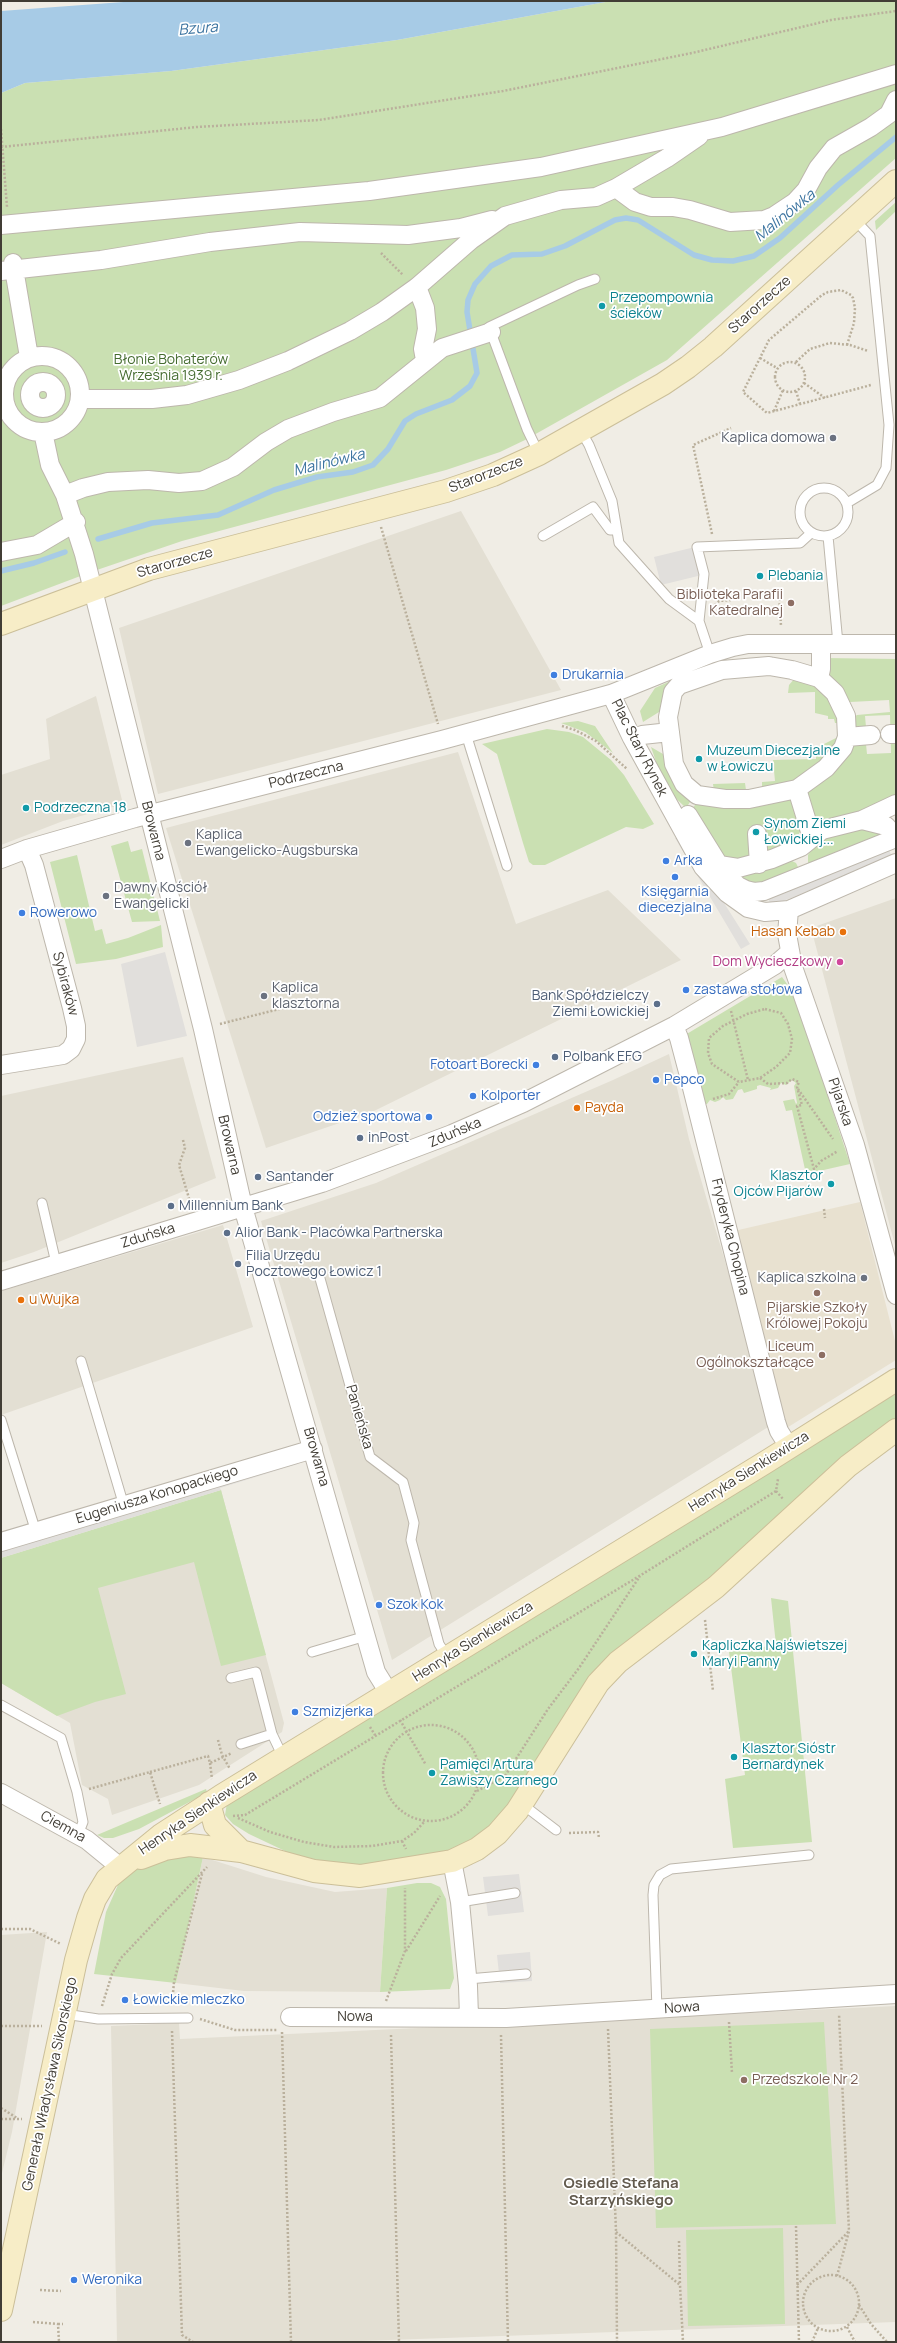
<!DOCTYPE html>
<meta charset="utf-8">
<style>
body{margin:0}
#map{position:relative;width:897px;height:2343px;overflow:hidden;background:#f0ede5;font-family:Manrope,sans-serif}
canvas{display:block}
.frame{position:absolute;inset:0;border:2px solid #413d35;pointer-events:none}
</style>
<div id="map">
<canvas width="897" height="2343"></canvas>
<div class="frame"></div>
</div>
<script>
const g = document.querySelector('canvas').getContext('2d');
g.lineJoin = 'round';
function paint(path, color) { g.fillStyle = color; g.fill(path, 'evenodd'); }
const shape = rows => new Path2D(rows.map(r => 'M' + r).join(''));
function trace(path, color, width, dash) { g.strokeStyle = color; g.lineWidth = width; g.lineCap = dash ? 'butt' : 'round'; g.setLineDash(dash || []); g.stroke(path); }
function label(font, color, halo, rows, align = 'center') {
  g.font = font + ' Manrope,sans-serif'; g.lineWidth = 3.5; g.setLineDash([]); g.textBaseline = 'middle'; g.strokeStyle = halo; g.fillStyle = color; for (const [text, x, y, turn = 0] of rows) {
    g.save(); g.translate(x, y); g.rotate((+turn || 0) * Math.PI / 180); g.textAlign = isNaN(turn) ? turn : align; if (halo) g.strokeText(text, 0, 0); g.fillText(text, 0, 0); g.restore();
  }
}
paint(shape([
 [461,511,561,690,158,794,119,628],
 [96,696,123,804,63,821,1,845,1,775,50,759,46,719],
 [458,752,516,924,608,890,681,960,372,1112,266,1148,166,828],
 [896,898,896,1249,811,928],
 [669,1054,689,1139,773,1424,392,1660,261,1221,376,1183,613,1080],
 [183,1057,216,1178,34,1252,1,1263,1,1096],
 [223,1225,253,1327,1,1415,1,1291],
 [221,1490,284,1723,282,1732,199,1785,112,1815,108,1799,82,1785,70,1723,1,1683,1,1558],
 [203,1857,266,1877,335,1892,387,1888,380,1992,244,1991,176,1983],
 [47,1932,12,2132,1,2177,1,1935],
 [896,2006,896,2322,333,2342,117,2342,111,2026,179,2023,180,2039]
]), '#e3dfd3');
paint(shape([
 [860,1202,896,1345,896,1360,785,1429,734,1231]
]), '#e8e1d0');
paint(shape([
 [611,1,896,1,896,158,667,360,525,440,500,452,446,470,182,541,91,572,1,606,1,93,25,83,171,71,397,40],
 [896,202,896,211,876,230,875,221],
 [824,658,896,659,896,795,881,801,866,813,823,823,816,821,805,797,808,788,851,744,866,744,867,754,891,753,890,715,865,716,866,727,863,731,854,727,854,717,857,715,890,712,889,700,850,702,845,700,828,681],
 [686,674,659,712,643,722,640,711,655,688],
 [795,678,829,691,839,723,835,723,834,719,828,719,828,716,815,713,815,692,788,693,789,685],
 [578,721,595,726,613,753,585,732,561,723],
 [547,729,569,732,583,737,611,760,624,775,654,824,643,829,626,827,545,865,533,865,529,862,523,843,497,754,482,744],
 [842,735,824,765,777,791,714,791,713,784,745,783,746,790,762,789,762,782,775,781,773,760,816,759,816,748],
 [651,747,663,754,692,799,686,808,665,788],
 [792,796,800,821,800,832,792,844,754,859,725,858,691,812,696,803],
 [857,828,887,834,808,870,808,855,819,839],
 [128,841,131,852,142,849,160,921,132,922,111,846],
 [77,855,95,931,102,929,106,944,128,938,161,925,163,947,116,959,76,964,50,862],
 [788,859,796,863,801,873,743,887,738,873],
 [782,977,795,995,850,1164,806,1174,792,1110,786,1111,783,1101,794,1099,796,1104,797,1103,794,1086,796,1083,792,1080,786,1085,781,1083,778,1088,770,1090,771,1088,760,1085,757,1086,757,1089,744,1093,742,1089,738,1090,733,1099,726,1100,723,1097,720,1100,715,1102,710,1100,707,1104,701,1105,685,1035],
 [896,1392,896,1419,845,1456,721,1571,618,1651,509,1805,495,1823,468,1842,444,1852,360,1867,304,1860,249,1834,233,1824,225,1815,227,1803],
 [221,1490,266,1655,221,1666,194,1562,98,1588,126,1694,95,1702,57,1716,1,1683,1,1558],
 [771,1598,788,1601,812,1842,733,1848,725,1779,745,1775,729,1652,776,1645],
 [206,1789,207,1792,197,1798,139,1829,113,1838,104,1838,97,1835],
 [167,1853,203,1857,176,1983,94,1974,106,1912,125,1869],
 [417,1883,431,1883,440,1887,446,1899,454,1978,450,1989,380,1992,387,1888],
 [824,2022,836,2224,656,2228,650,2029],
 [783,2228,785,2324,688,2326,686,2230]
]), '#cae0b2');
paint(shape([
 [695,547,702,575,661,585,654,557],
 [681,835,750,944,741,949,675,838],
 [887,845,892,857,771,906,766,893],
 [165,952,187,1036,137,1047,121,964],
 [296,1456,298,1464,220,1488,221,1490,1,1558,1,1547],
 [519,1874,524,1912,488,1916,483,1877],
 [530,1952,532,1981,500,1983,497,1955]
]), '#e1dfdc');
paint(shape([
 [137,1,611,1,397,40,171,71,25,83,1,93,1,11]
]), '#a7cbe6');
trace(shape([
 [98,539,152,523,218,515,274,490,317,477,353,472,373,465,388,449,405,421,416,414,452,400,470,386,477,373,467,312,468,300,475,284,491,266,512,255,542,254,565,246,615,220,626,218,638,220,694,255,712,260,733,261,754,256,780,238,838,185,896,137],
 [1,571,34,563,65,552]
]), '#a7cbe6', 5.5);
const lane = shape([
 [581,431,589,445,612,501,619,543,669,599,699,621],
 [539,454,527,429,489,327,578,285,595,279],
 '800 512a24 24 0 1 1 48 0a24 24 0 1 1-48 0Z',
 [847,503,877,485,886,468,889,425,870,236,855,220],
 [543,536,593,507,610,530,617,530],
 [828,536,838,644],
 [710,654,699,621,704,574,697,547,800,543,811,533],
 [466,734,507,866],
 [42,1203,56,1263],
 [319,1275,370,1457,403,1482,414,1523,411,1540,439,1644,448,1658],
 [81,1361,124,1506],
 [1,1420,36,1532],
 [312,1652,366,1636],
 [231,1678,256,1672,272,1734,283,1757],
 [1,1705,61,1738,77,1792,83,1822,78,1835],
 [241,1744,272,1734],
 [522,1804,556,1830],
 [460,1902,515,1893],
 [468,1979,526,1974],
 [657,2010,653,1895,654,1885,660,1875,671,1869,809,1855],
 [65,2014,98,2019,188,2018]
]);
const street = shape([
 [616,188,635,202,651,207,673,207,690,210,730,222,764,220,774,216,795,202,806,190,818,168,834,148,871,127,889,114,896,100],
 [1,225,369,191,541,167,722,127,896,74],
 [13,263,29,357],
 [1,271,101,260,210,242,300,232,408,235,461,228,492,220],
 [417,287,425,308,427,329,423,349,425,360],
 '4 394a38 38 0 1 1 76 0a38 38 0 1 1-76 0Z',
 '30 395a13 13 0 1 1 26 0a13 13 0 1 1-26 0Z',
 [80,399,152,399,187,395,239,380,288,361,350,331,382,312,417,287,471,240,505,216,561,200,596,197,616,188,667,158,699,136],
 [43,432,50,465,65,495,84,554,203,1029,243,1207,376,1672,389,1693],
 [65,495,83,488,108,482,148,480,179,483,202,481,233,467,266,442,288,429,333,412,380,398,442,348,491,332],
 [1,552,37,545,76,522],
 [769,666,792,670,819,678,835,693,846,716,847,737,843,748,826,768,797,789,749,799,725,799,697,795,684,784,674,764,668,717,673,692,679,685,722,670,769,666],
 [819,678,821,669,821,644],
 [611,694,632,738,703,867,727,893,748,908,765,912,789,910,896,863],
 [890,734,896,734],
 [642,735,670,732],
 [847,737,871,735],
 [797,789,812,838],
 [688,815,719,865,738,868,772,859,801,847,822,830,862,820,896,804],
 [862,820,886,826,896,837],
 [757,834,759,864],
 [1,859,27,849,135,818,442,740,611,694,710,654,733,647,748,644,896,644],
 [723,871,738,886,746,890,754,892,764,891,896,838],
 [789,910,787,934,793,967,855,1145,896,1295],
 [674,1026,679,1038,688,1072,776,1422,779,1431,789,1447],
 [1,1065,63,1055,71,1049,76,1039,76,1026,72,1008,34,865,27,849],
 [1,1281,322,1183,452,1134,523,1103,674,1026,775,965,790,952],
 [1,1542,313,1449],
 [1,1793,87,1840,120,1867],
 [452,1861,460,1902,468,1986,469,2017],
 [290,2017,506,2018,896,1994]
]);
const secondary = shape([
 [1,624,149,569,446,491,493,475,539,454,663,384,688,367,713,347,896,181],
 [209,1803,215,1825,241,1851],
 [141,1858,165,1849,190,1845,241,1851,314,1871,360,1876,452,1861,477,1849,497,1834,517,1811,598,1683,618,1662,716,1587,848,1466,896,1430],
 [1,2310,76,1960,88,1918,95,1899,107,1879,161,1835,221,1796,766,1462,896,1380]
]);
trace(lane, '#bdb7ac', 11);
trace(street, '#bdb7ac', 20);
trace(secondary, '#cbbf99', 24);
trace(shape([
 [1,129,7,207],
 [1,147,197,127,319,120,503,91,692,53,831,20,896,11],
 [381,253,403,275],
 [847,345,854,323,855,308,853,298,851,295,841,290,828,292,822,295,769,340,743,392,767,413,871,385],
 [760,358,777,368],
 '775 377a15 15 0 1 1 30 0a15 15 0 1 1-30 0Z',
 [796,362,810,349,830,343,850,345,868,351],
 [804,383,825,398],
 [796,391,800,404],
 [774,411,783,390],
 [381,527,438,724],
 [712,534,693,445,731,428],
 [779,591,781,626],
 [715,605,719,601,731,600],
 [562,726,575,730,596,741,627,769],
 [765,1009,781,1013,788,1024,792,1039,790,1053,776,1067,760,1078,739,1082,712,1064,708,1053,709,1038,723,1026,747,1014,765,1009],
 [731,1011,748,1080],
 [220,1024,295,1005],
 [760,1078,768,1084,787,1083,792,1079,799,1082,797,1087,802,1105,797,1106,814,1169,821,1161,838,1151],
 [798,1089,833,1139],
 [713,1099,729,1094,739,1082],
 [183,1140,185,1148,179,1165,191,1205],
 [824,1209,825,1218],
 [776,1491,783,1499],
 [705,1620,713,1691],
 [400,1720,426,1765],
 '383 1773a48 48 0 1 1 96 0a48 48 0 1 1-96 0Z',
 [370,1727,375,1735],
 [218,1740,222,1755,230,1769],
 [210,1763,212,1779],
 [150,1772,208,1756,210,1763,232,1753],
 [505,1776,513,1782],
 [89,1789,150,1772,160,1804],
 [477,1791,505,1776,548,1709,579,1668,640,1576],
 [233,1816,245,1815,641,1575,776,1491,778,1479],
 [238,1818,270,1832,304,1842,334,1847,372,1846,402,1841,414,1833,425,1821],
 [569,1833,598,1832,599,1838],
 [402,1841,406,1849],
 [1,1929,30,1929,61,1944],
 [406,1951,440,1896],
 [386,2001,405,1951,405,1888],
 [172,2004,174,1982,202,1874],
 [102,2006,112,1974,121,1958,207,1867],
 [200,2019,235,2030,277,2030],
 [729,2022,732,2073],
 [1,2026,42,2026],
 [608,2029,616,2231,617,2342],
 [172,2031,182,2335,193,2342],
 [282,2032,291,2342],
 [391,2035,399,2342],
 [501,2035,508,2342],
 [1,2108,17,2118],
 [1,2119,22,2119],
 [796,2226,799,2342],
 [616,2232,680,2285,683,2342],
 [679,2241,680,2285],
 '803 2303a28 28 0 1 1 56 0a28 28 0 1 1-56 0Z',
 [837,2276,849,2231,839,2014],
 [797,2285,849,2231],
 [40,2290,61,2291],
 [859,2305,871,2324,887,2342],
 [33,2322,58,2324,59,2342],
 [58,2324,63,2324],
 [847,2327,855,2342],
 [812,2342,818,2328]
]), '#bab09c', 2.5, [2, 2]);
trace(lane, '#fff', 9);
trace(street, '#fff', 18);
trace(secondary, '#f7edc7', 22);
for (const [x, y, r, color] of [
 [602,306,4,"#0f9aa8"],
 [833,438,4,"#6b7280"],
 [760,576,4,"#0f9aa8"],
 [791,603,4,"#8d6e63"],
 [554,675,4,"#3f7fe0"],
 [699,759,4,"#0f9aa8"],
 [26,808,4,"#0f9aa8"],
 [756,832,4,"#0f9aa8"],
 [188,843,4,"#6b7280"],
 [666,861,4,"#3f7fe0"],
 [675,877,4,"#3f7fe0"],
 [106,896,4,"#6b7280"],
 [22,913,4,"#3f7fe0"],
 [843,932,4,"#e8710a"],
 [840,962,4,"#d1479c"],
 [686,990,4,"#3f7fe0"],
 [264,996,4,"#6b7280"],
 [657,1004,4,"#5c6f8a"],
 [555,1057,4,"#5c6f8a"],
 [536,1065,4,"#3f7fe0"],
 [656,1080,4,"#3f7fe0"],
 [473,1096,4,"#3f7fe0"],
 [577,1108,4,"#e8710a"],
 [429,1117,4,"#3f7fe0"],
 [360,1138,4,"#5c6f8a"],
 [258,1177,4,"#5c6f8a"],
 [831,1184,4,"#0f9aa8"],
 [171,1206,4,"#5c6f8a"],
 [227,1233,4,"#5c6f8a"],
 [238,1264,4,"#5c6f8a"],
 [864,1278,4,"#6b7280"],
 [817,1293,4,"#8d6e63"],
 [21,1300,4,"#e8710a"],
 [822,1355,4,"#8d6e63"],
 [379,1605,4,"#3f7fe0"],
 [694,1654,4,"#0f9aa8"],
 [295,1712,4,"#3f7fe0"],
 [734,1757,4,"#0f9aa8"],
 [432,1773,4,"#0f9aa8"],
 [125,2000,4,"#3f7fe0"],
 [744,2080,4,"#8d6e63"],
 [74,2280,4,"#3f7fe0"]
]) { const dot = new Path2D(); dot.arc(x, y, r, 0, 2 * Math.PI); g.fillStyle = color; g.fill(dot); trace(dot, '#fff', 1.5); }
label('14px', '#0d838f', '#fff', [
 ["Przepompownia",610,298],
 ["ścieków",610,314],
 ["Plebania",768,576],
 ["Muzeum Diecezjalne",707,751],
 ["w Łowiczu",707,767],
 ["Podrzeczna 18",34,808],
 ["Synom Ziemi",764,824],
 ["Łowickiej...",764,840],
 ["Klasztor",823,1176,"right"],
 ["Ojców Pijarów",823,1192,"right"],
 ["Kapliczka Najświetszej",702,1646],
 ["Maryi Panny",702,1662],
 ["Klasztor Sióstr",742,1749],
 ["Bernardynek",742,1765],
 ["Pamięci Artura",440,1765],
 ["Zawiszy Czarnego",440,1781]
], 'left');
label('14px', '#413d35', '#fff', [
 ["Starorzecze",760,305,-42],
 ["Starorzecze",486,475,-21],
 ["Starorzecze",175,563,-16],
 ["Plac Stary Rynek",639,748,63],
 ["Podrzeczna",306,775,-14],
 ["Browarna",153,831,76],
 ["Sybiraków",65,984,75],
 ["Pijarska",840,1102,71],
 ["Zduńska",455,1133,-23],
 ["Browarna",229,1145,77],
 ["Zduńska",148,1236,-17],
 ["Fryderyka Chopina",730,1237,76],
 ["Panieńska",359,1417,74],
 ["Browarna",316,1457,74],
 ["Henryka Sienkiewicza",749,1472,-32],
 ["Eugeniusza Konopackiego",157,1495,-17],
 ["Henryka Sienkiewicza",473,1642,-32],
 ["Henryka Sienkiewicza",198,1813,-34],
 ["Ciemna",63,1827,29],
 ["Nowa",682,2008,-4],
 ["Nowa",355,2017],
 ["Generała Władysława Sikorskiego",50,2084,-78]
]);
label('14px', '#456c30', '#fff', [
 ["Błonie Bohaterów",171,360],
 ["Września 1939 r.",171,376]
]);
label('14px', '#5b616d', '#fff', [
 ["Kaplica domowa",825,438,"right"],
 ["Kaplica",196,835],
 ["Ewangelicko-Augsburska",196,851],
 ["Dawny Kościół",114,888],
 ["Ewangelicki",114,904],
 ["Kaplica",272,988],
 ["klasztorna",272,1004],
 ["Kaplica szkolna",856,1278,"right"]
], 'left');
label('14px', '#785e54', '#fff', [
 ["Biblioteka Parafii",783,595],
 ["Katedralnej",783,611],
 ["Pijarskie Szkoły",817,1308,"center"],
 ["Królowej Pokoju",817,1324,"center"],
 ["Liceum",814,1347],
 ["Ogólnokształcące",814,1363],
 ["Przedszkole Nr 2",752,2080,"left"]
], 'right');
label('14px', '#366cbe', '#fff', [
 ["Drukarnia",562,675],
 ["Arka",674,861],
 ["Księgarnia",675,892,"center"],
 ["diecezjalna",675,908,"center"],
 ["Rowerowo",30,913],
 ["zastawa stołowa",694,990],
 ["Fotoart Borecki",528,1065,"right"],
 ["Pepco",664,1080],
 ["Kolporter",481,1096],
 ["Odzież sportowa",421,1117,"right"],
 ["Szok Kok",387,1605],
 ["Szmizjerka",303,1712],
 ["Łowickie mleczko",133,2000],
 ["Weronika",82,2280]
], 'left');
label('14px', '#c56008', '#fff', [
 ["Hasan Kebab",835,932,"right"],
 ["Payda",585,1108],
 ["u Wujka",29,1300]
], 'left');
label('14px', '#b23c85', '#fff', [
 ["Dom Wycieczkowy",832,962]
], 'right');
label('14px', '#4e5e75', '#fff', [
 ["Bank Spółdzielczy",649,996,"right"],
 ["Ziemi Łowickiej",649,1012,"right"],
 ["Polbank EFG",563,1057],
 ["inPost",368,1138],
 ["Santander",266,1177],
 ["Millennium Bank",179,1206],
 ["Alior Bank - Placówka Partnerska",235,1233],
 ["Filia Urzędu",246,1256],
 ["Pocztowego Łowicz 1",246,1272]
], 'left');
label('italic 15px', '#3c74a0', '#fff', [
 ["Bzura",198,29,-5],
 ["Malinówka",785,216,-39],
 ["Malinówka",329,463,-14]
]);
label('bold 15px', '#635b4e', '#fff', [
 ["Osiedle Stefana",621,2184],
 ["Starzyńskiego",621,2201]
]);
</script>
